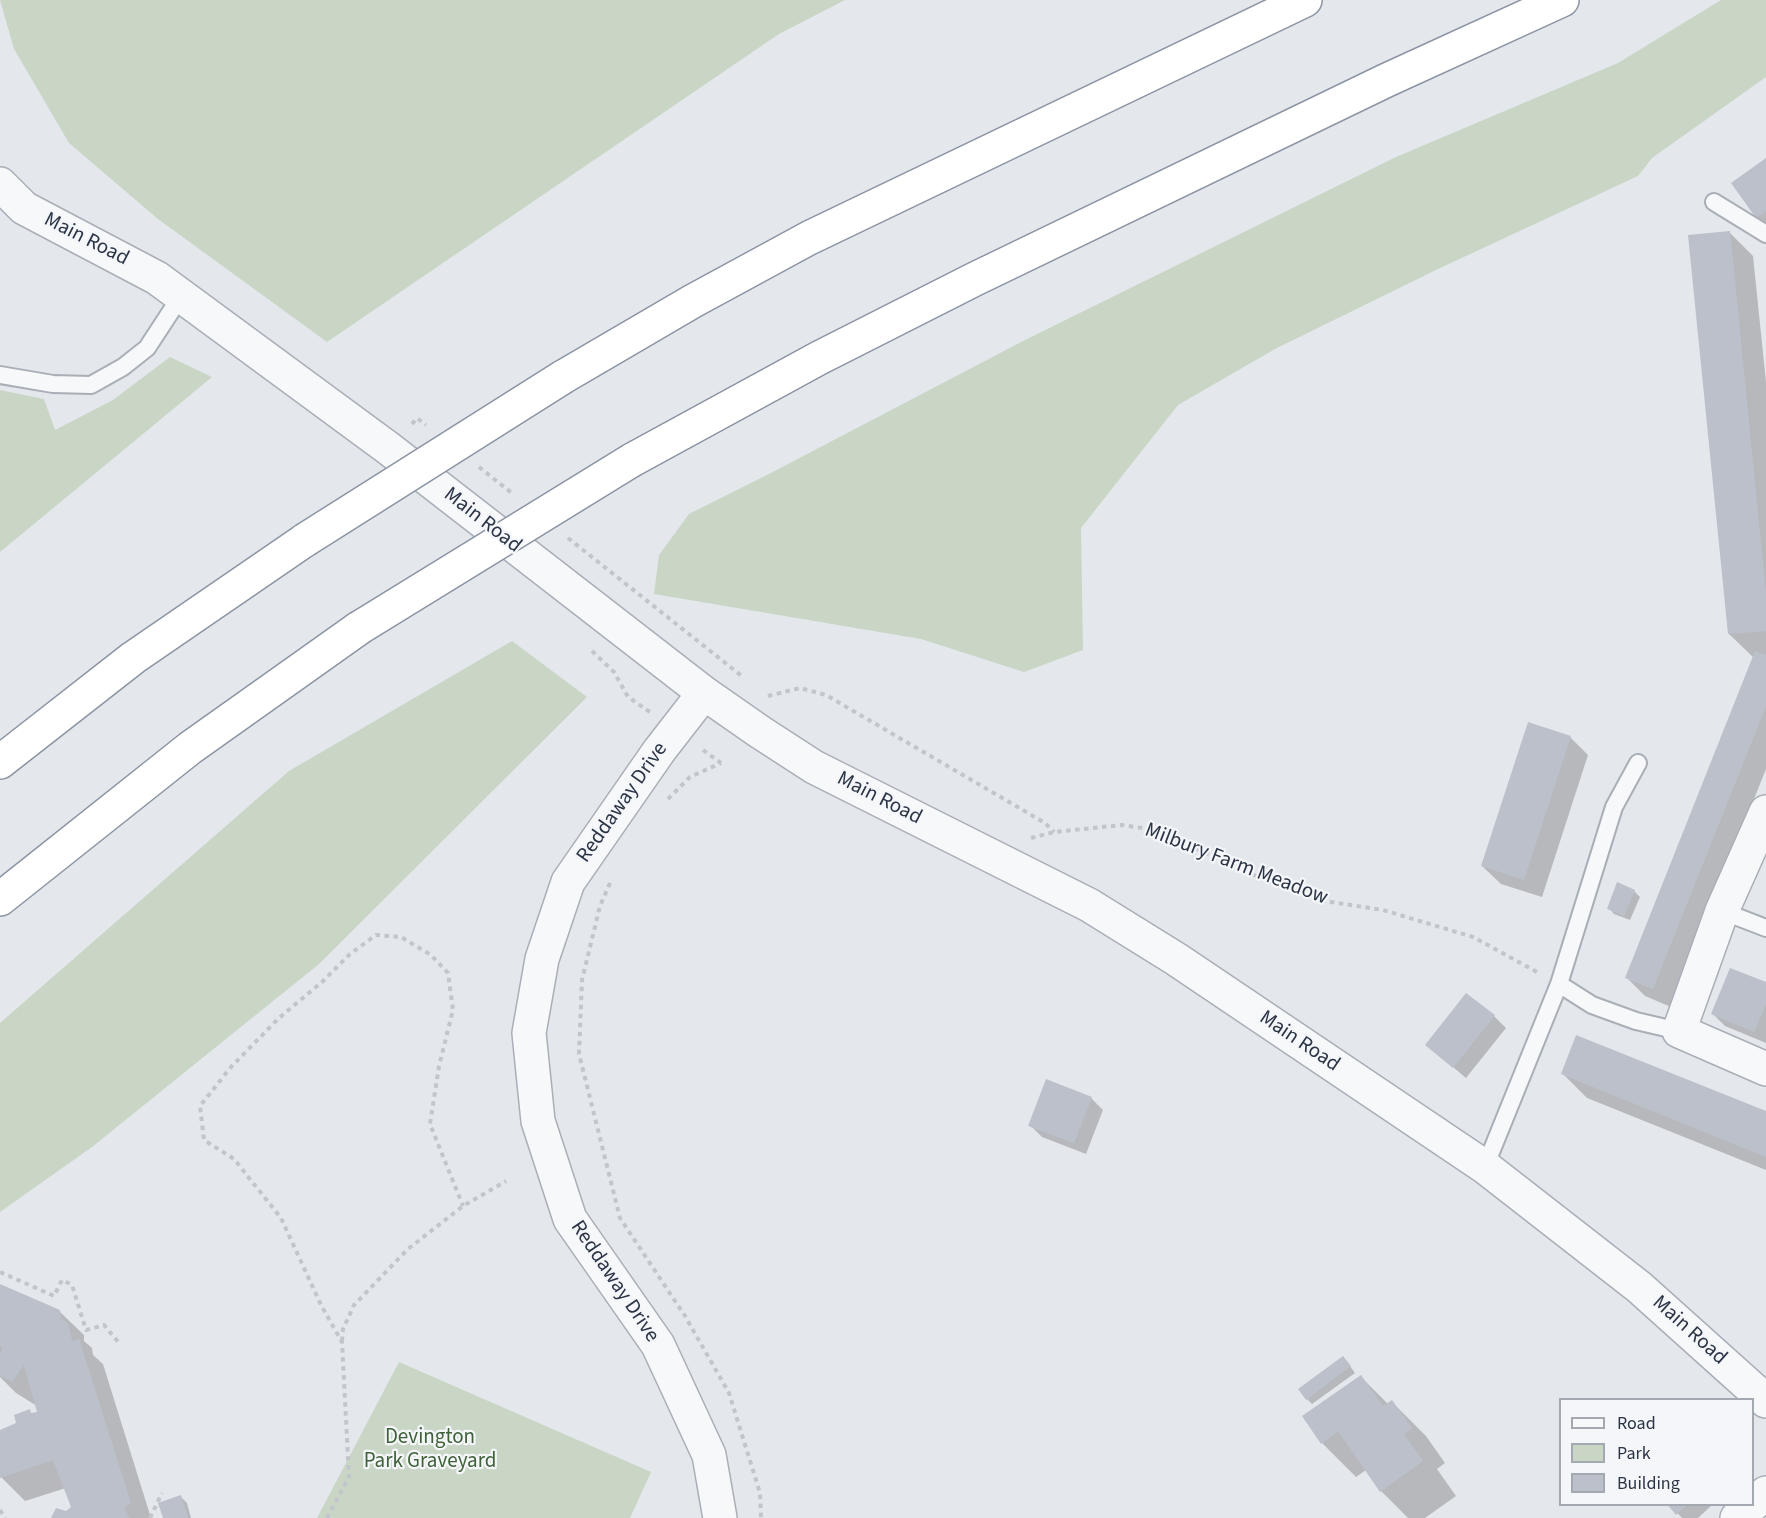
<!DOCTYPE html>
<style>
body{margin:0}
#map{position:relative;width:1766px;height:1518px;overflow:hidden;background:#e4e7ec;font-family:"Source Sans 3",sans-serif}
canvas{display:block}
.legend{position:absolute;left:1559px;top:1398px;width:195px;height:108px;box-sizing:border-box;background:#f4f6f9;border:2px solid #a4a8b1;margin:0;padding:8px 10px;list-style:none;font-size:18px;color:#2b3445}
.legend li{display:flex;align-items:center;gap:12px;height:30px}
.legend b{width:30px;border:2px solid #a4a8b1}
</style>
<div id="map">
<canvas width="1766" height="1518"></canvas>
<ul class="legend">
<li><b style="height:8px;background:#f7f8fa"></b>Road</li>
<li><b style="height:16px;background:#c9d6c5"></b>Park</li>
<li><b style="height:16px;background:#bbc0ca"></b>Building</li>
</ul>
</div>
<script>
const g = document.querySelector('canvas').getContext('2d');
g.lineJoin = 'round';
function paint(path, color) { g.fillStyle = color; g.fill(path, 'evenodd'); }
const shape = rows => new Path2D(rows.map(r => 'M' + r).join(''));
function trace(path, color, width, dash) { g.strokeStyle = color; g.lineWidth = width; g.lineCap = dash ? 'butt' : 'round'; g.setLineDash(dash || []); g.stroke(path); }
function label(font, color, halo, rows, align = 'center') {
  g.font = font + ' "Source Sans 3",sans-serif'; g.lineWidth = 4.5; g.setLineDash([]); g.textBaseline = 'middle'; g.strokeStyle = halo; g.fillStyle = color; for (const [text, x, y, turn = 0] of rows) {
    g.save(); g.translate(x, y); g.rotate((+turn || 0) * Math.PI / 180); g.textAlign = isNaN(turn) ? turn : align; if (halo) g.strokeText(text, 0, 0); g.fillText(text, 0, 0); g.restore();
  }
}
paint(shape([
 [0,0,845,0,779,34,327,342,158,219,69,143,14,49],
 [1721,0,1766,0,1766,77,1652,158,1638,176,1438,269,1275,349,1178,405,1081,528,1083,650,1024,672,921,639,654,594,659,555,689,514,767,475,1025,340,1396,157,1618,63],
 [170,357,212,377,0,552,0,390,44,399,55,430,113,400],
 [512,641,587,697,319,964,92,1147,0,1212,0,1023,289,771],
 [399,1362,651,1472,630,1518,317,1518]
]), '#c9d6c5');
paint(shape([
 [1766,160,1766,226,1757,217],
 [1729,232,1753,256,1766,382,1766,769,1671,1007,1645,996,1627,978,1754,658,1729,634],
 [1570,737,1588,755,1542,897,1501,884,1482,866],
 [1634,891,1640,897,1630,920,1614,914,1609,908],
 [1766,984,1766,1043,1725,1026,1713,1014],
 [1494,1016,1506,1028,1466,1078,1427,1045],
 [1562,1073,1766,1112,1766,1170,1587,1098],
 [1091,1098,1103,1110,1086,1154,1042,1137,1030,1125],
 [0,1286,59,1311,84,1335,84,1341,92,1348,93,1355,103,1364,151,1518,53,1518,73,1508,66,1488,25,1501,1,1477,0,1432,18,1424,29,1411,33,1415,39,1414,37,1406,16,1393,0,1377],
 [1348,1363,1355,1373,1312,1404,1307,1399],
 [1361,1377,1388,1404,1392,1402,1426,1436,1445,1463,1437,1469,1456,1496,1425,1518,1408,1518,1381,1491,1366,1470,1356,1477,1322,1443],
 [181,1497,187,1503,191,1518,165,1518],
 [1669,1504,1713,1504,1698,1518,1682,1518]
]), '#0003');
paint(shape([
 [1766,158,1766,211,1756,218,1731,183],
 [1730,231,1766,594,1766,631,1728,634,1688,235],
 [1755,651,1766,655,1766,706,1653,989,1625,978],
 [1528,722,1571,736,1524,880,1481,866],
 [1617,882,1635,890,1624,916,1607,909],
 [1730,968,1766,982,1766,1004,1754,1032,1711,1014],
 [1466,993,1495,1015,1453,1068,1425,1045],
 [1576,1035,1766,1111,1766,1157,1561,1074],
 [1046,1079,1092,1097,1074,1143,1028,1126],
 [0,1284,60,1310,61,1319,68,1323,72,1341,79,1339,131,1503,124,1508,129,1518,51,1518,56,1508,66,1511,71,1507,53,1460,0,1478,0,1430,16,1423,14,1415,30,1409,31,1413,37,1412,24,1365,12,1382,0,1375,0,1353,3,1348,0,1346],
 [1343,1356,1351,1366,1306,1400,1298,1389],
 [1361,1375,1383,1406,1392,1400,1412,1428,1404,1434,1423,1461,1380,1492,1338,1431,1321,1444,1302,1416],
 [181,1495,188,1518,163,1518,158,1503],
 [1667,1504,1688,1504,1676,1515]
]), '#bbc0ca');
const service = shape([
 [1714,202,1766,234],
 [0,375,53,384,91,385,123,367,147,348,181,296],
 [1722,911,1766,928],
 [1559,984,1592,1005,1636,1021,1679,1031],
 [1485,1167,1559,984,1614,807,1638,763]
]);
const minor = shape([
 [704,693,659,751,568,882,542,959,529,1033,538,1121,570,1219,658,1345,709,1455,720,1518],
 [1766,812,1722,911,1679,1031,1766,1069],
 [1737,1518,1766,1493]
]);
const tertiary = shape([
 [0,184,24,208,157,278,388,448,704,693,760,732,814,767,1089,905,1176,959,1485,1167,1639,1287,1766,1401]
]);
const motorway = shape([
 [563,377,693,301,809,238,1305,0],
 [632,460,819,358,975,279,1387,80,1562,0],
 [0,762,133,658,305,540],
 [0,899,190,748,359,628]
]);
trace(service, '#a9aeb7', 20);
trace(minor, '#a9aeb7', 36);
trace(tertiary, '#a9aeb7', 36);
trace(motorway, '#8b94a3', 36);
trace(shape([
 [412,424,417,418,426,425],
 [479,467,513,494],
 [568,538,743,677],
 [592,651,614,672,628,697,650,712],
 [768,696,800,688,826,695,1045,823,1054,832],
 [703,750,721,763],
 [668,799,690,777,721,763],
 [1031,838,1054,832,1122,825,1155,830,1261,878,1318,900,1383,910,1473,937,1537,972],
 [610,883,600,906,582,980,579,1054,620,1218,685,1316,729,1393,760,1493,761,1518],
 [0,1272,54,1296,62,1280,72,1285,86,1330,104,1325,119,1343],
 [342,1341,343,1329,354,1305,408,1249,463,1206,506,1181],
 [0,1510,5,1518],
 [150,1518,162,1493],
 [327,1518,349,1477,342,1342,321,1305,281,1218,234,1159,204,1140,200,1106,231,1067,279,1018,322,982,350,954,376,935,401,937,431,955,448,973,453,1010,439,1066,430,1124,463,1206]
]), '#c2c5cb', 4, [4.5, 4.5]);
trace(service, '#f7f8fa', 16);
trace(minor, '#f7f8fa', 33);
trace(tertiary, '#f7f8fa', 33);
trace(motorway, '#fff', 33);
const motorwayBridge = shape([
 [305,540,563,377],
 [359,628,632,460]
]);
trace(motorwayBridge, '#8b94a3', 36, []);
trace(motorwayBridge, '#fff', 33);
label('21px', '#2b3445', '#f4f6f9', [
 ["Main Road",86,240,27],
 ["Main Road",482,521,38],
 ["Main Road",879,799,27],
 ["Reddaway Drive",623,803,-55],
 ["Milbury Farm Meadow",1236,865,21],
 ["Main Road",1299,1042,34],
 ["Reddaway Drive",614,1282,56],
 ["Main Road",1689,1331,42]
]);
label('21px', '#3f6138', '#f4f6f9', [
 ["Devington",430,1438],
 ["Park Graveyard",430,1462]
]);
</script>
